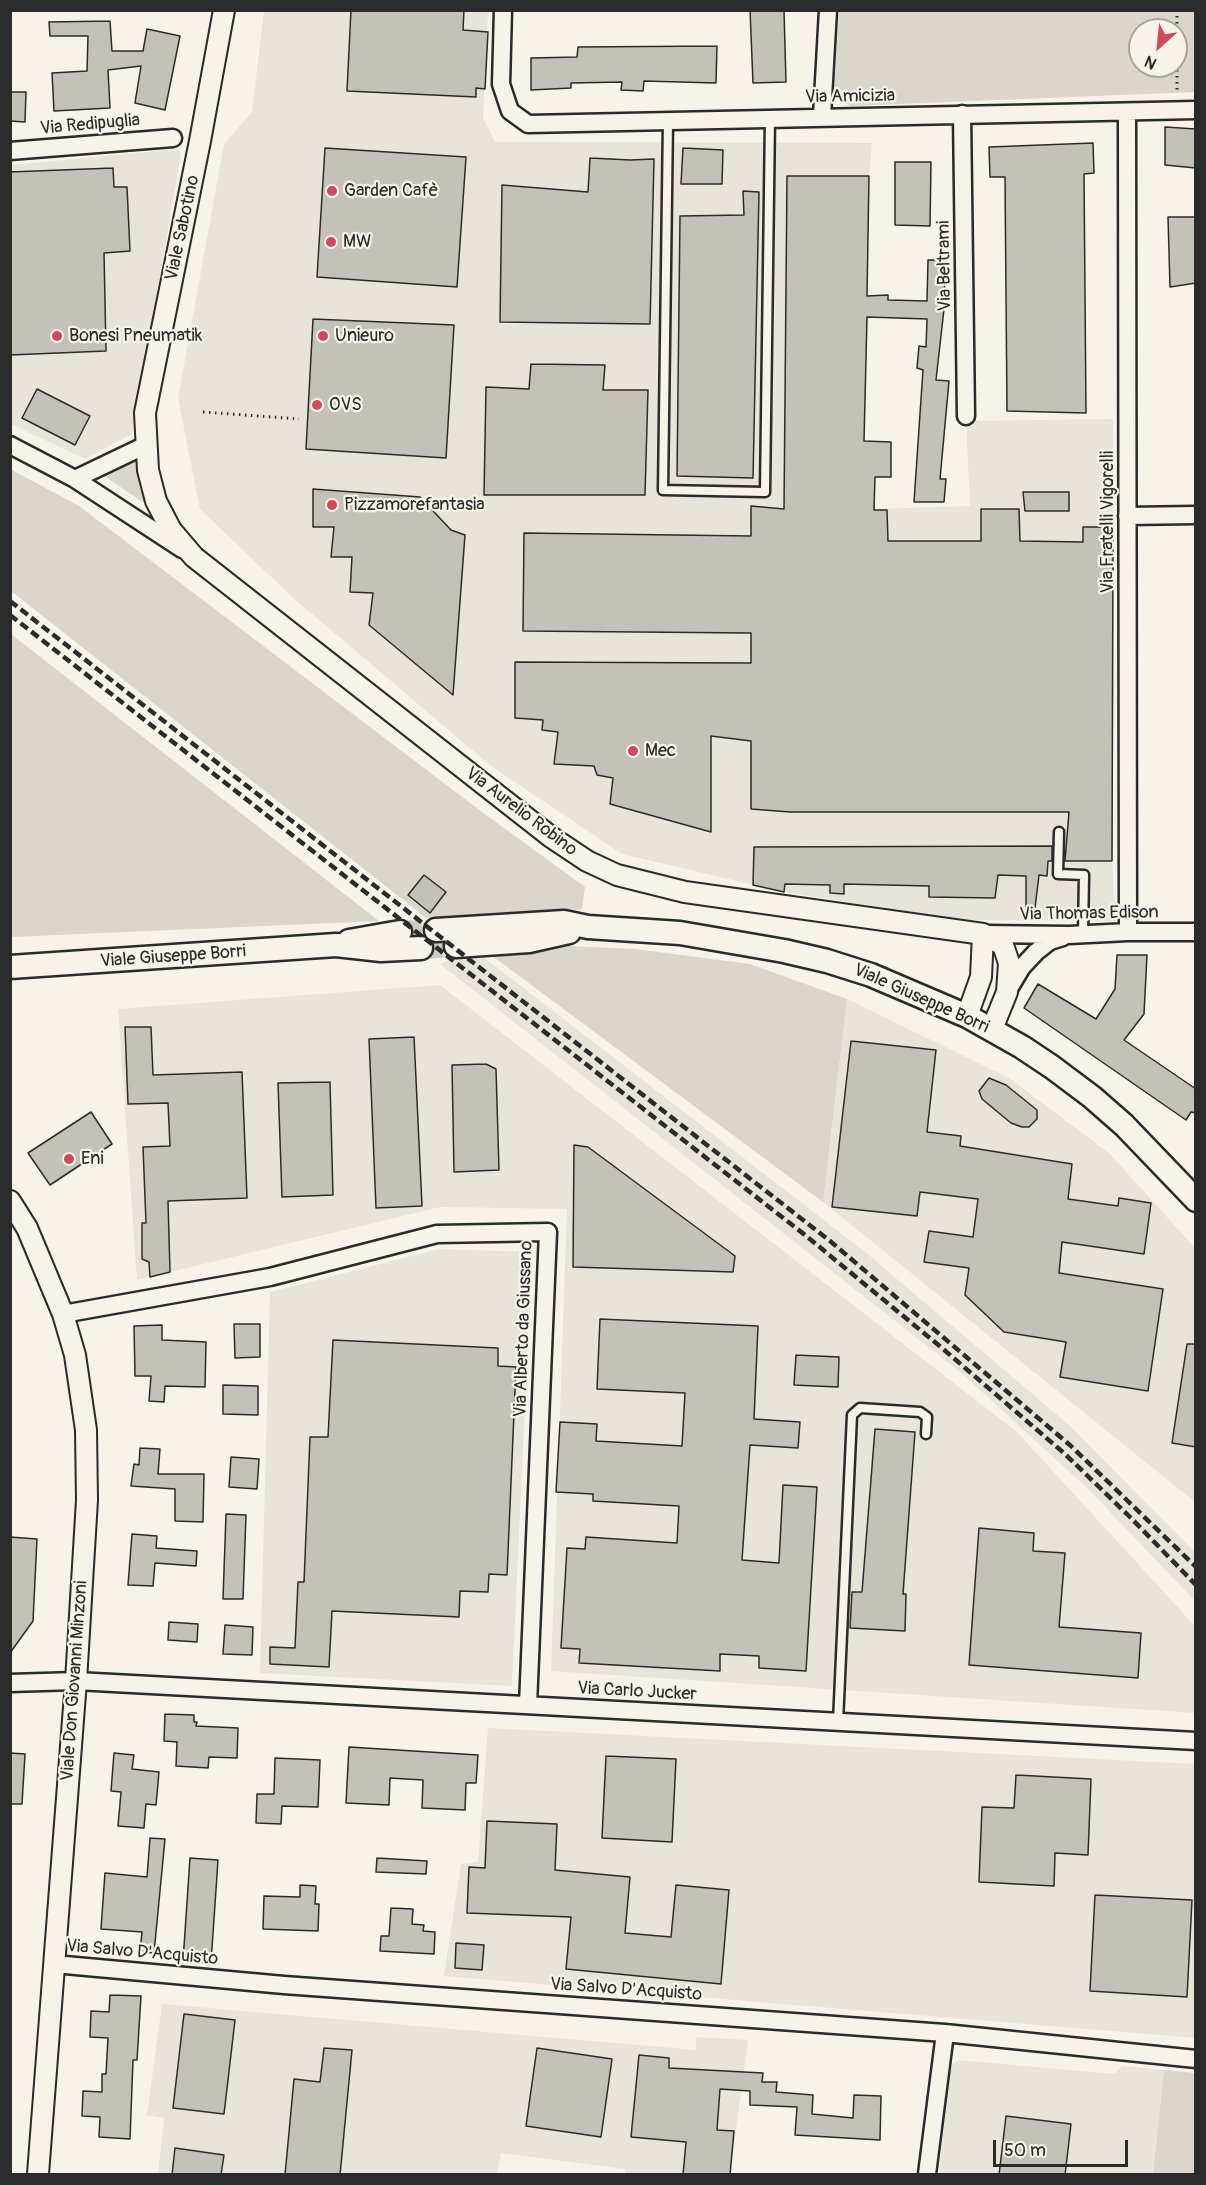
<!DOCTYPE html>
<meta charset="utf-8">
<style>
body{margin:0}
#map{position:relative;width:1206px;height:2185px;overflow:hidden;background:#f7f3e8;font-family:Pangolin,sans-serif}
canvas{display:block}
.frame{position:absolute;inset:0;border:12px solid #2b2b2b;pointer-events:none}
.north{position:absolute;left:1128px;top:18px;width:60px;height:60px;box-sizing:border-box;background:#f7f3e8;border:2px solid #a5a39c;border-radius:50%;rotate:207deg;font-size:16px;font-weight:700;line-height:24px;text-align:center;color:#2b2b2b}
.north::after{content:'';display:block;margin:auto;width:21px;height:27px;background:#d1495b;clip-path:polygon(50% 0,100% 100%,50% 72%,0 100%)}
.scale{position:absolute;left:993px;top:2140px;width:135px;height:27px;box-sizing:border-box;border:3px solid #2b2b2b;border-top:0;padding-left:8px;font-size:18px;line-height:21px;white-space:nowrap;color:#2b2b2b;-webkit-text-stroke:4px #f7f3e8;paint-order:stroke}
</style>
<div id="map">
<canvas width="1206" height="2185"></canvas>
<div class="frame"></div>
<div class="north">N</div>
<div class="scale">50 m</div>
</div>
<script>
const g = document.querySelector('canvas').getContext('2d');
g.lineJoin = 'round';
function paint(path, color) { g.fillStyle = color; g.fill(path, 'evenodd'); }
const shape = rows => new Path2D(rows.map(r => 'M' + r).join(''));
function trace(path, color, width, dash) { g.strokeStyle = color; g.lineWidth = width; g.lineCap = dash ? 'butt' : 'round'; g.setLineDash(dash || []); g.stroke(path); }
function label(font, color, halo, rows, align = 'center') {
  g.font = font + ' Pangolin,sans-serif'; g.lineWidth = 4.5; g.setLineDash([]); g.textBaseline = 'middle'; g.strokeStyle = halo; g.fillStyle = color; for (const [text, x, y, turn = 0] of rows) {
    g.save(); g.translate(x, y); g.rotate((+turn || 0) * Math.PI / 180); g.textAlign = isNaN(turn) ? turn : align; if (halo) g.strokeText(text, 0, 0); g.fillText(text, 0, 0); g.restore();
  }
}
paint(shape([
 [264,11,488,11,483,118,495,142,872,143,869,177,863,496,874,509,970,506,966,421,1113,419,1112,861,1116,921,963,920,784,892,622,854,491,766,291,596,200,509,178,398,224,144,252,112],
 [179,149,181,155,132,434,85,459,11,424,11,165],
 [473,949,864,1251,1069,1425,1195,1552,1195,1601,1087,1488,959,1371,440,964],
 [440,985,1017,1432,1195,1626,1195,1713,551,1671,567,1209,440,1207,137,1280,118,1009],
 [847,999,1009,1078,1110,1154,1195,1248,1195,1502,823,1202],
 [439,1249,532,1252,512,1686,260,1673,270,1292],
 [488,1728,1195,1764,1195,2038,444,1976,461,1864,478,1862],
 [162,2004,696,2050,696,2037,748,2040,730,2174,625,2174,625,2169,501,2153,497,2174,158,2174,164,2118,147,2115],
 [958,2060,1114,2074,1122,2066,1164,2070,1153,2174,939,2174,950,2067]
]), '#e8e4da');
paint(shape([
 [839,11,1195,11,1195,92,850,106,840,100,834,92],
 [1140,30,1176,30,1176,66,1140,66],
 [141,455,154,510,103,475],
 [10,469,79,506,482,812,585,887,582,909,426,918,11,591],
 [10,634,11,634,379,921,11,937],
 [547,945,635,949,750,964,847,999,823,1202,487,952],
 [1164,2070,1195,2073,1195,2174,1153,2174]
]), '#dad6cc');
const building = shape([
 [351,10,464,10,463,30,488,32,485,89,476,88,476,97,347,91,351,10],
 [750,10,784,10,786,82,753,83,750,10],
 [110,21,112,51,143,51,147,29,180,36,165,110,135,103,141,66,108,70,110,108,54,111,52,73,87,71,88,36,50,36,49,22,110,21],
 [717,46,716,83,644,81,643,91,621,90,622,82,571,83,571,88,531,90,531,58,577,57,578,47,717,46],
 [10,92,26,92,25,122,10,121,10,92],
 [1165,127,1196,129,1196,168,1165,165,1165,127],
 [1093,143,1094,173,1084,174,1086,413,1007,411,1005,177,990,177,989,147,1093,143],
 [325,148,466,157,457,287,317,277,325,148],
 [683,148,723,150,722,184,681,184,683,148],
 [590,158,630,160,654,159,650,324,500,322,502,185,588,192,590,158],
 [895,162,931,162,930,226,895,225,895,162],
 [113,168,114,187,127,187,130,251,104,253,106,351,10,355,10,172,113,168],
 [787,176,869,176,867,296,888,295,888,300,927,301,928,260,945,260,944,309,936,380,949,381,940,479,946,479,944,502,914,502,923,370,917,368,919,346,926,347,927,319,867,317,864,441,891,442,891,477,875,477,874,510,887,510,888,541,981,541,981,509,1019,509,1020,541,1083,542,1083,527,1103,527,1103,539,1113,540,1112,861,1065,861,1069,812,790,812,751,809,751,741,711,736,711,832,610,804,613,778,597,775,594,766,554,764,558,732,542,730,543,720,515,718,515,662,751,663,751,633,523,631,524,533,751,536,751,506,784,509,787,176],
 [743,191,759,192,753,478,677,476,680,216,744,215,743,191],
 [1168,217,1196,217,1196,283,1170,287,1168,217],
 [313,319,454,325,446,458,306,449,313,319],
 [531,364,605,365,603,390,648,390,645,495,484,495,486,387,529,389,531,364],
 [37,389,90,416,75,445,22,418,37,389],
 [313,489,420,497,451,530,465,535,453,695,369,625,373,593,350,592,352,557,331,557,334,527,313,527,313,489],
 [1023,492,1069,492,1069,511,1025,511,1023,492],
 [1052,846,1052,861,1048,861,1047,876,1039,875,1035,908,1026,907,1026,876,998,875,995,898,929,897,929,886,844,884,844,894,830,893,830,885,785,884,784,892,753,885,754,847,1052,846],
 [424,875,446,892,430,913,408,895,424,875],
 [1117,955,1147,955,1144,1014,1124,1040,1196,1089,1196,1113,1191,1112,1186,1120,1024,1008,1038,984,1096,1019,1115,989,1117,955],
 [125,1027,151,1027,153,1075,242,1072,247,1198,168,1201,170,1272,150,1277,149,1262,142,1259,142,1223,146,1223,143,1147,170,1146,168,1103,128,1104,125,1027],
 [414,1037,422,1206,376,1208,369,1039,414,1037],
 [851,1041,936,1050,927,1132,961,1136,960,1146,1072,1164,1068,1199,1118,1206,1119,1198,1151,1203,1144,1254,1062,1242,1059,1273,1163,1289,1148,1391,1060,1377,1066,1342,1004,1332,965,1295,969,1268,924,1262,929,1231,973,1237,978,1199,920,1192,917,1216,832,1207,851,1041],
 [486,1064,496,1069,499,1170,454,1172,452,1065,486,1064],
 [989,1078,1006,1085,1037,1110,1037,1119,1029,1127,1022,1127,1011,1123,982,1099,979,1091,989,1078],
 [330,1082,333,1195,282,1197,278,1083,330,1082],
 [91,1112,112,1144,50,1185,28,1153,91,1112],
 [574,1145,588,1147,735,1256,733,1272,573,1267,574,1145],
 [600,1319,758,1326,754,1419,800,1422,798,1448,750,1445,742,1560,779,1563,783,1485,817,1487,806,1671,759,1668,759,1656,720,1654,720,1671,579,1663,580,1649,561,1648,567,1548,585,1549,586,1537,677,1543,679,1506,593,1501,593,1494,556,1492,560,1422,597,1424,596,1441,682,1446,685,1393,597,1389,600,1319],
 [234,1324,260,1324,260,1357,235,1358,234,1324],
 [162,1325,162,1340,206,1342,205,1387,165,1386,164,1402,149,1401,151,1376,135,1376,134,1326,162,1325],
 [333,1340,498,1348,498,1366,516,1367,507,1575,489,1574,488,1592,460,1591,459,1617,332,1611,329,1667,270,1664,270,1647,295,1648,298,1582,304,1582,310,1437,328,1437,333,1340],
 [1187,1344,1196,1344,1196,1447,1172,1443,1187,1344],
 [796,1355,839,1357,838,1387,794,1385,796,1355],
 [223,1385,258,1386,258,1415,223,1414,223,1385],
 [875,1429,915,1432,903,1594,906,1594,905,1631,850,1628,852,1592,862,1592,875,1429],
 [140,1448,160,1449,158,1474,204,1474,203,1522,175,1521,175,1489,131,1486,134,1464,139,1465,140,1448],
 [231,1457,259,1459,257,1489,229,1487,231,1457],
 [226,1514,246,1515,243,1599,223,1599,226,1514],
 [979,1528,1034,1533,1033,1551,1065,1553,1059,1627,1141,1633,1138,1678,969,1665,979,1528],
 [132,1534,157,1536,156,1548,197,1551,196,1566,155,1563,153,1586,128,1585,132,1534],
 [10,1537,37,1539,33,1621,10,1653,10,1537],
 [169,1622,198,1624,197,1642,168,1640,169,1622],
 [225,1625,253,1627,252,1655,223,1654,225,1625],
 [165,1714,194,1715,194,1722,197,1722,196,1726,238,1728,237,1758,209,1757,208,1768,176,1766,177,1742,164,1741,165,1714],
 [349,1747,478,1755,476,1783,466,1783,465,1810,422,1808,423,1780,390,1778,389,1805,346,1803,349,1747],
 [10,1753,25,1754,22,1804,10,1804,10,1753],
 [114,1753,134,1755,132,1769,159,1772,156,1805,146,1804,144,1828,118,1826,121,1792,111,1791,114,1753],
 [606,1756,676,1759,672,1842,602,1838,606,1756],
 [275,1758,320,1760,318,1807,282,1806,281,1824,256,1823,257,1794,274,1794,275,1758],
 [1016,1775,1091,1779,1088,1855,1055,1853,1054,1886,979,1882,982,1807,1014,1808,1016,1775],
 [487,1821,557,1824,555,1870,630,1877,625,1933,671,1937,676,1885,729,1890,721,1984,566,1969,571,1917,467,1913,469,1867,485,1868,487,1821],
 [150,1838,165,1839,154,1953,140,1952,142,1932,101,1929,105,1873,147,1877,150,1838],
 [190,1858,218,1860,211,1963,183,1961,190,1858],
 [377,1858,427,1861,426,1874,376,1872,377,1858],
 [300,1885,316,1886,315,1904,319,1904,318,1931,263,1929,264,1896,300,1897,300,1885],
 [1095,1895,1192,1900,1187,1997,1090,1991,1095,1895],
 [391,1908,413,1909,412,1924,424,1925,423,1931,435,1932,434,1954,380,1951,381,1936,389,1936,391,1908],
 [456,1943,484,1945,482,1970,455,1968,456,1943],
 [110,1995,141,1996,137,2060,133,2060,130,2139,99,2137,100,2117,82,2116,83,2091,102,2092,102,2074,106,2074,108,2038,90,2037,91,2011,109,2012,110,1995],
 [184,2014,235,2020,224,2114,173,2108,184,2014],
 [324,2048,352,2050,340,2175,285,2175,294,2079,320,2082,324,2048],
 [537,2048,612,2059,601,2137,526,2126,537,2048],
 [639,2055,669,2058,669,2068,763,2073,762,2082,777,2082,776,2092,813,2095,812,2114,853,2118,854,2095,881,2096,880,2140,795,2135,797,2107,750,2105,750,2091,720,2089,717,2130,734,2131,730,2175,683,2175,686,2142,631,2137,639,2055],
 [1006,2116,1071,2124,1065,2175,999,2175,1006,2116],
 [175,2148,224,2155,221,2175,172,2175,175,2148]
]);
paint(building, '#c4c1b9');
trace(building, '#2b2b2b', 1.5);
trace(shape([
 [400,932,436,930],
 [421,948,456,946]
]), '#cecbc2', 22, [22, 11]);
const service = shape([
 [668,120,663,490,765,492,770,118],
 [1059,832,1058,874,1084,875,1083,934],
 [838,1722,852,1415,860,1408,920,1412,927,1417,926,1434]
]);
const minor = shape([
 [503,10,501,84,510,111,528,124,1196,110],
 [1127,112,1128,932],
 [962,114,966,416],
 [822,116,828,10],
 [10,151,173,138],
 [10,445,75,479,146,445],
 [75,479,182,549],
 [1127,516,1196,515],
 [983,934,1069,935,1128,932,1196,932],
 [1007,992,1022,967,1036,952,1050,941,1063,937],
 [63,1314,270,1277,437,1234,548,1232,528,1705],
 [10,1683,76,1681,1196,1741],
 [54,1964,284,1985,945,2033,1196,2059],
 [927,2174,945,2033]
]);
const tertiary = shape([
 [224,10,200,141,145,413,148,470,156,501,171,530,194,557,551,837,587,861,617,875,685,892,983,934,1003,945,1009,963,1007,992,992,1029],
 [967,1016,981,977,983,934],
 [10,1201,27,1228,63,1314,75,1355,86,1430,87,1500,76,1681,38,2174]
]);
const secondary = shape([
 [436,930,564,922,588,927,680,933,784,951,827,961,871,975,967,1016,1022,1047,1052,1067,1092,1097,1124,1125,1196,1200],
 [349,941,400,932],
 [456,946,529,941,569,932],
 [10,967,336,945,381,950,421,948]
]);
trace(service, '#2b2b2b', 13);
trace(minor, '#2b2b2b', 21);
trace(tertiary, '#2b2b2b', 24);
trace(secondary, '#2b2b2b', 27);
trace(shape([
 [1177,10,1177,94],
 [203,412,299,419]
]), '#2b2b2b', 3, [1.5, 4.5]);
trace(service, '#f7f3e8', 8);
trace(minor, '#f7f3e8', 16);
trace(tertiary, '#f7f3e8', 20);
trace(secondary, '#f7f3e8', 22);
trace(shape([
 [10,601,830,1241,1071,1446,1196,1567],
 [10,615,805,1235,942,1348,1065,1454,1130,1517,1196,1585]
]), '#2b2b2b', 4.5, [9, 4.5]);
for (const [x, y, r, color] of [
 [332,191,6,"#d1495b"],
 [331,242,6,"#d1495b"],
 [57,336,6,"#d1495b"],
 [323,336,6,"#d1495b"],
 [317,405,6,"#d1495b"],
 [332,505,6,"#d1495b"],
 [633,751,6,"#d1495b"],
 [69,1159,6,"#d1495b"]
]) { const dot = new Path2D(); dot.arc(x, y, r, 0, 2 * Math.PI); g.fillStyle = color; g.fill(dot); trace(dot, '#f7f3e8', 2); }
label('18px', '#2b2b2b', '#f7f3e8', [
 ["Via Amicizia",850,97,-1],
 ["Via Redipuglia",90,125,-5],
 ["Viale Sabotino",183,228,-78],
 ["Via Beltrami",945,266,-91],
 ["Via Fratelli Vigorelli",1108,522,-90],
 ["Via Aurelio Robino",521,812,37],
 ["Via Thomas Edison",1089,914,-1],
 ["Viale Giuseppe Borri",173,957,-4],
 ["Viale Giuseppe Borri",921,999,24],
 ["Via Alberto da Giussano",524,1329,-88],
 ["Viale Don Giovanni Minzoni",75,1681,-86],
 ["Via Carlo Jucker",637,1692,3],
 ["Via Salvo D'Acquisto",142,1953,5],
 ["Via Salvo D'Acquisto",626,1990,4]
]);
label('18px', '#2b2b2b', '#f7f3e8', [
 ["Garden Cafè",344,191],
 ["MW",343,242],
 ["Bonesi Pneumatik",69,336],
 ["Unieuro",335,336],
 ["OVS",329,405],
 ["Pizzamorefantasia",344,505],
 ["Mec",645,751],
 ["Eni",81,1159]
], 'left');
</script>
